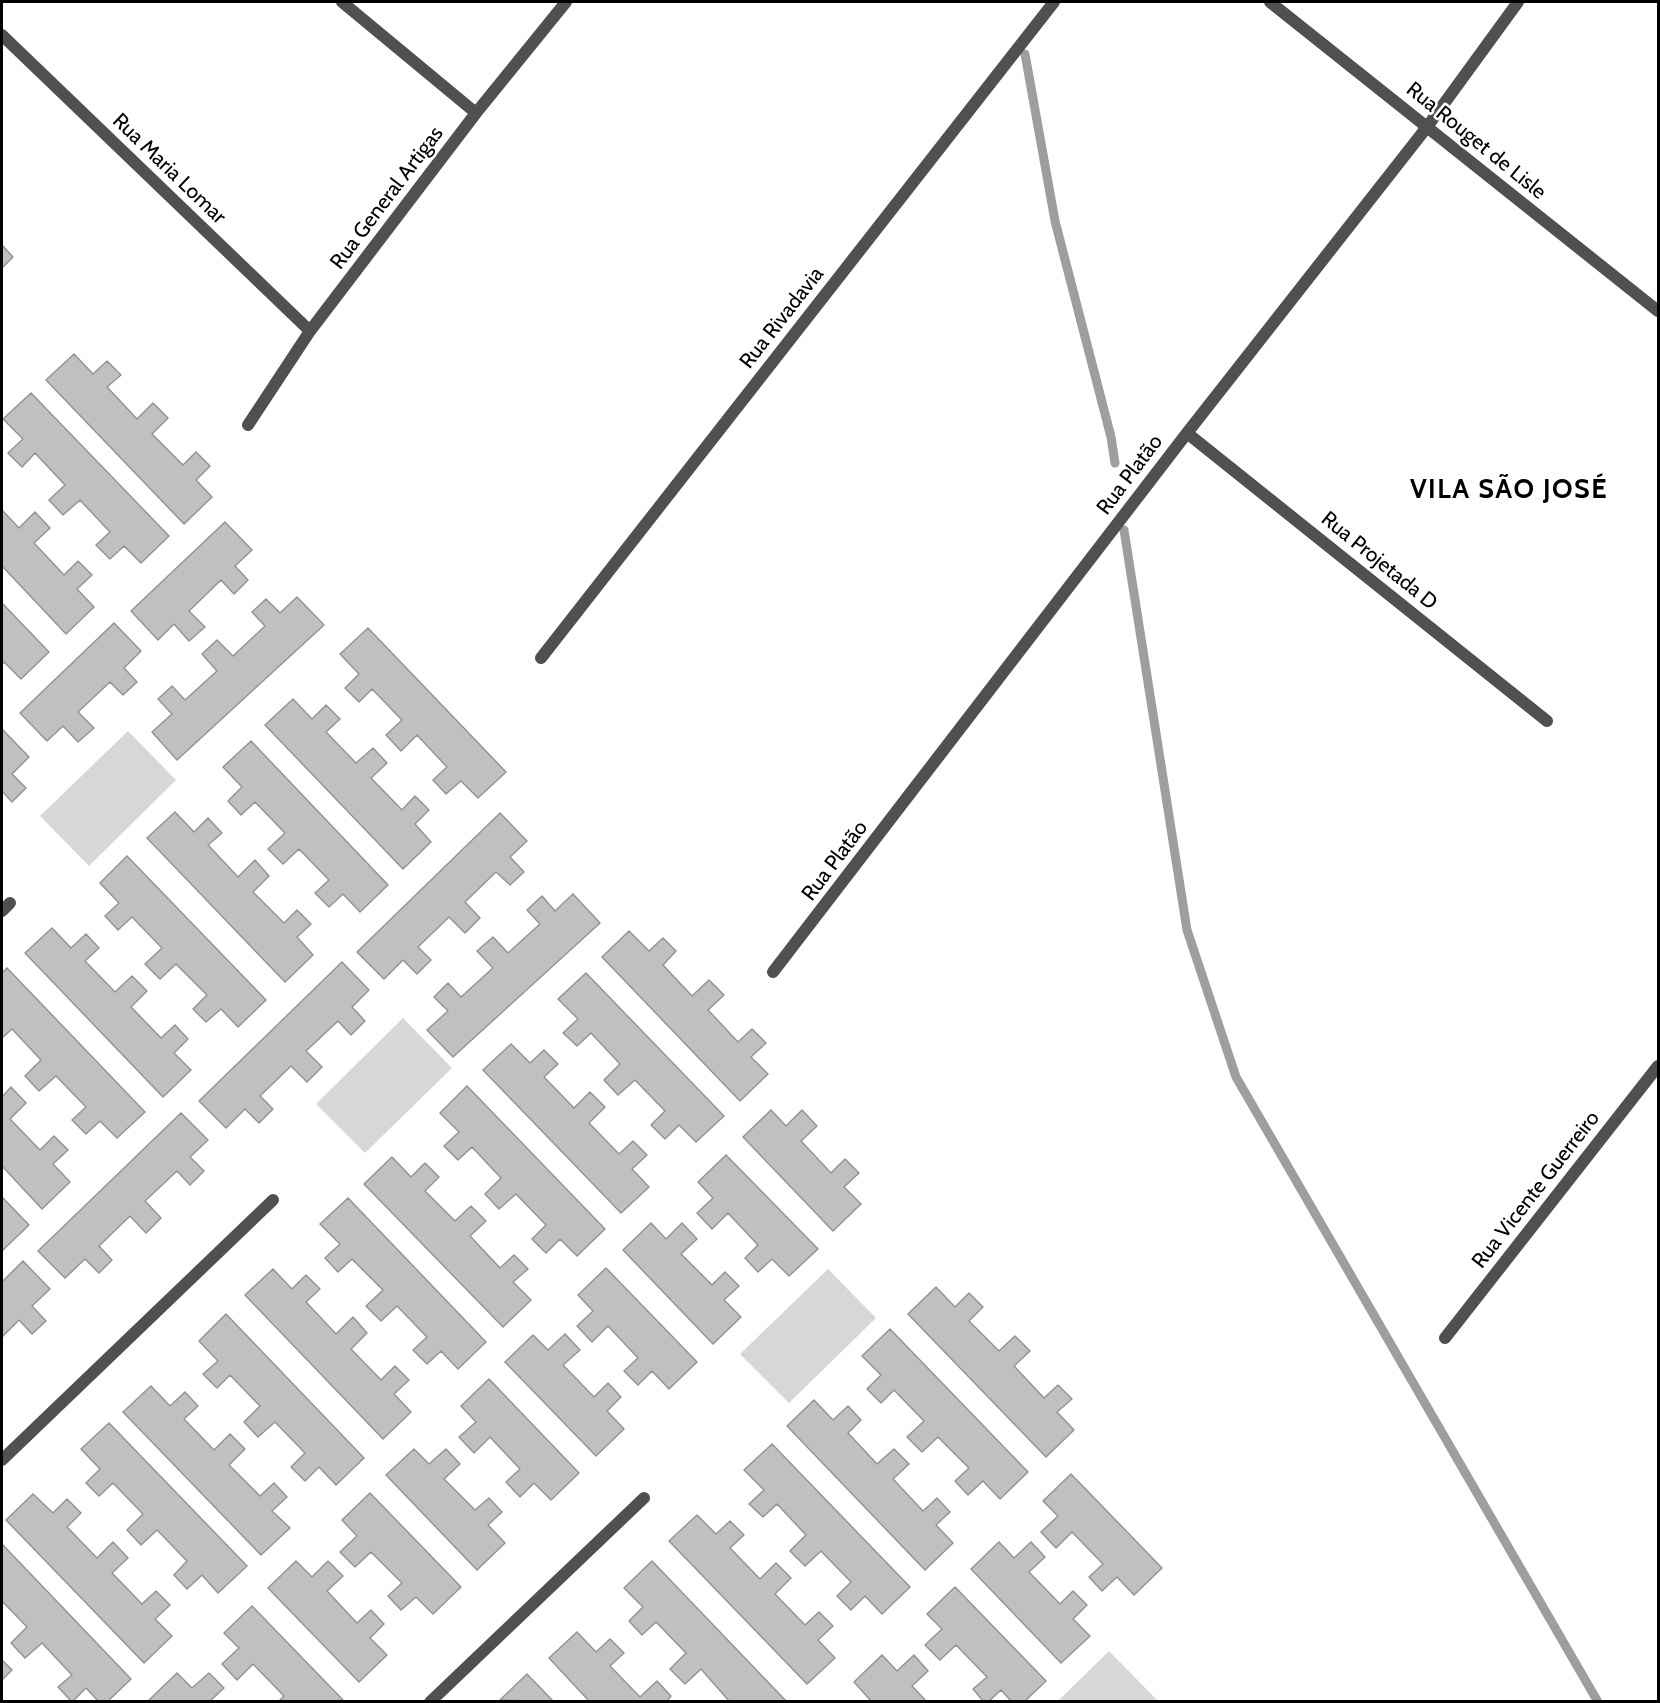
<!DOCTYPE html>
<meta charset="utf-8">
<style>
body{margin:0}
#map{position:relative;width:1660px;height:1703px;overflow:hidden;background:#fff;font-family:Cabin,sans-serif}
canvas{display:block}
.frame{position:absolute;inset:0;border:3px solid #000;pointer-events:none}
</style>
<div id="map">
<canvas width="1660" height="1703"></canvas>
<div class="frame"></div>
</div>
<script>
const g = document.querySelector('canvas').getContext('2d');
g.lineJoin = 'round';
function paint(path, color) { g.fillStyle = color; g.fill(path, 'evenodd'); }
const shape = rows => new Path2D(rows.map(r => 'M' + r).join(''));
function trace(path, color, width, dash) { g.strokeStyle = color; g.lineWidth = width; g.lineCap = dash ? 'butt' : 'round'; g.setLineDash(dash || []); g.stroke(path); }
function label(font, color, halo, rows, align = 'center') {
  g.font = font + ' Cabin,sans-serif'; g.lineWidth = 5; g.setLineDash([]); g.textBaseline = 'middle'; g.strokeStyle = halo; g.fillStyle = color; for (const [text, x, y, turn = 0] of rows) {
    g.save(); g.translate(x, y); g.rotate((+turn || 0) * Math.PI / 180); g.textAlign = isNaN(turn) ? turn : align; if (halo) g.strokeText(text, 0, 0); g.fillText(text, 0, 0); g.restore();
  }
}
paint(shape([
 [128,731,176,780,89,866,40,816],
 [403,1018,452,1068,365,1153,316,1104],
 [828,1269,876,1318,789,1403,740,1354],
 [1109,1651,1158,1701,1058,1701]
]), '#d7d7d7');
trace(shape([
 [1025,54,1055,221,1111,437,1115,463],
 [1124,530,1187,930,1236,1077,1598,1702]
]), '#9e9e9e', 9);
const building = shape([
 [2,245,13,257,2,268,2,245],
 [74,354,93,374,107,361,121,375,107,387,137,419,153,403,168,418,152,434,183,465,196,452,210,466,196,480,212,497,184,524,46,380,74,354],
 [31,393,169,536,141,563,124,546,110,559,96,545,110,532,80,500,63,515,49,500,65,485,35,453,22,467,8,453,23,439,3,419,31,393],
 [2,510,19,528,35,512,50,528,34,543,64,575,78,561,92,575,77,589,94,607,66,634,2,566,2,510],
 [225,522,252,550,235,566,248,580,234,594,221,580,189,611,205,627,189,641,174,624,158,640,131,611,225,522],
 [297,597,324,625,177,760,152,732,172,714,158,699,172,686,185,700,217,671,202,654,217,640,233,656,265,626,252,612,266,599,280,613,297,597],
 [2,603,49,652,21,679,4,662,2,664,2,603],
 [114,623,141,651,124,668,137,682,123,695,110,682,78,712,94,728,78,742,63,726,47,741,20,713,114,623],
 [368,628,506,772,478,798,461,781,446,794,433,780,447,767,417,735,401,751,386,735,402,720,372,689,359,702,345,688,359,674,340,654,368,628],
 [293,699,312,719,326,705,340,719,326,732,356,763,373,748,387,763,371,778,402,810,415,796,429,810,415,824,431,842,403,869,265,725,293,699],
 [2,729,29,757,12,774,26,788,12,802,2,791,2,729],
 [251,741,388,885,360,912,343,894,329,907,315,893,329,880,299,849,283,864,268,849,285,833,255,802,241,815,228,801,242,787,223,767,251,741],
 [175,812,194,832,208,818,222,833,208,845,238,877,255,860,269,876,253,892,284,923,297,910,311,924,297,937,313,955,285,982,147,838,175,812],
 [500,813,527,841,510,857,524,872,510,885,496,872,465,902,480,918,465,933,449,917,418,947,431,960,417,974,403,960,384,979,357,952,500,813],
 [127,856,266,1000,238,1027,221,1009,206,1022,193,1009,207,995,176,964,160,979,145,964,162,948,132,917,118,930,105,916,119,903,100,883,127,856],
 [573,894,600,923,453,1057,427,1030,448,1011,434,997,448,983,461,997,493,968,477,951,493,937,508,953,540,924,527,910,542,896,555,911,573,894],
 [52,928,71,948,86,934,99,948,85,961,115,992,132,976,147,991,131,1007,161,1038,175,1025,188,1039,174,1053,191,1070,163,1097,25,953,52,928],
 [629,931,649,951,663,938,676,951,663,965,692,996,709,980,724,995,708,1010,738,1042,752,1029,766,1043,751,1057,768,1074,740,1101,602,957,629,931],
 [342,962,369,990,352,1007,365,1021,351,1035,338,1021,306,1051,322,1067,307,1082,291,1066,260,1096,273,1109,259,1123,245,1109,226,1128,199,1101,342,962],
 [7,968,145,1112,117,1138,100,1121,86,1134,72,1120,86,1107,56,1076,39,1091,25,1076,41,1060,12,1029,2,1038,2,973,7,968],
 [586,973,724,1116,696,1142,679,1125,665,1139,651,1125,665,1111,635,1080,618,1095,604,1080,620,1064,591,1033,577,1046,563,1033,578,1019,558,999,586,973],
 [511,1044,530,1063,544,1050,558,1064,544,1077,574,1108,590,1092,605,1107,589,1123,619,1154,633,1141,647,1155,632,1169,649,1187,621,1213,483,1070,511,1044],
 [467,1086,605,1229,577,1256,560,1239,546,1253,532,1239,546,1225,516,1194,499,1209,485,1194,501,1178,472,1147,458,1160,444,1146,459,1132,440,1113,467,1086],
 [11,1087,26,1103,10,1119,40,1150,54,1136,68,1150,53,1164,70,1182,42,1209,2,1166,2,1097,11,1087],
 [771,1110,786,1126,802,1110,817,1126,801,1141,831,1173,845,1159,859,1173,844,1187,861,1204,833,1231,743,1137,771,1110],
 [181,1113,208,1140,190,1157,204,1171,190,1185,177,1171,145,1201,161,1218,146,1233,130,1216,99,1246,112,1260,99,1273,85,1259,65,1278,38,1251,181,1113],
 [726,1155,818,1249,789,1276,772,1259,758,1272,745,1258,758,1245,728,1213,712,1229,697,1213,713,1198,698,1182,726,1155],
 [392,1157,411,1177,425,1163,439,1177,425,1191,455,1221,471,1206,486,1221,470,1236,500,1268,514,1255,528,1269,513,1282,531,1300,503,1327,364,1184,392,1157],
 [2,1197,29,1225,2,1251,2,1197],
 [348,1198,486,1342,458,1369,441,1351,427,1364,413,1350,427,1337,397,1306,381,1321,366,1306,383,1290,352,1259,338,1272,325,1258,340,1244,320,1224,348,1198],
 [651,1223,666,1239,682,1223,697,1239,681,1254,712,1285,725,1272,739,1286,724,1300,741,1317,713,1344,623,1250,651,1223],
 [23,1261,50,1289,32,1306,46,1321,32,1334,19,1320,2,1337,2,1282,23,1261],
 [606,1268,697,1362,669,1389,652,1371,638,1385,624,1371,638,1358,608,1326,592,1342,577,1326,593,1311,578,1295,606,1268],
 [273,1269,292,1289,306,1275,320,1289,306,1302,336,1334,353,1317,367,1333,351,1349,381,1380,395,1366,409,1380,394,1394,411,1412,383,1439,245,1295,273,1269],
 [936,1287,955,1307,969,1293,983,1307,969,1321,999,1351,1015,1336,1030,1351,1014,1366,1044,1398,1058,1385,1072,1399,1057,1412,1074,1430,1046,1457,908,1314,936,1287],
 [226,1314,364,1458,336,1485,319,1467,305,1481,291,1467,305,1453,275,1422,258,1437,244,1422,260,1406,230,1375,217,1388,203,1374,218,1361,199,1341,226,1314],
 [890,1329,1028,1472,1000,1499,983,1481,968,1495,955,1481,969,1468,938,1437,922,1452,907,1437,924,1421,894,1390,881,1403,867,1389,881,1375,862,1356,890,1329],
 [565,1334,580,1350,563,1365,594,1397,608,1383,621,1397,607,1411,624,1429,596,1456,505,1362,533,1335,548,1350,565,1334],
 [489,1379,579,1473,551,1500,534,1483,520,1497,506,1482,520,1469,490,1437,474,1453,459,1437,476,1422,461,1406,489,1379],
 [151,1386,170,1406,185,1392,198,1406,184,1419,214,1450,230,1434,245,1449,229,1465,260,1496,274,1483,287,1497,272,1511,290,1528,261,1555,123,1412,151,1386],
 [814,1400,833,1420,848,1406,861,1420,848,1433,877,1464,894,1449,909,1464,893,1479,923,1511,937,1498,950,1512,936,1525,953,1543,925,1570,787,1426,814,1400],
 [109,1423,247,1566,218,1593,202,1575,187,1589,174,1575,187,1561,157,1530,141,1545,127,1530,143,1514,113,1483,99,1496,86,1483,100,1469,81,1449,109,1423],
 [772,1444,910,1587,882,1614,865,1596,851,1610,837,1596,851,1582,821,1551,805,1566,790,1551,806,1535,777,1504,763,1517,749,1504,764,1490,744,1470,772,1444],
 [414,1449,429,1464,446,1449,460,1464,444,1479,475,1510,489,1498,502,1512,488,1525,505,1543,477,1570,386,1475,414,1449],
 [1071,1474,1162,1568,1134,1595,1117,1577,1102,1591,1089,1577,1103,1564,1072,1532,1056,1548,1041,1532,1058,1516,1043,1501,1071,1474],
 [370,1493,461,1587,433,1614,416,1597,401,1610,388,1596,402,1583,371,1552,355,1567,340,1552,357,1536,342,1520,370,1493],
 [33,1494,53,1513,67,1499,81,1513,67,1527,97,1558,113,1542,128,1558,112,1573,142,1604,156,1591,170,1605,155,1619,172,1636,144,1663,6,1520,33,1494],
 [697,1515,716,1534,730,1521,744,1535,730,1548,760,1579,776,1563,791,1578,775,1594,805,1625,819,1612,833,1626,818,1640,835,1658,807,1684,669,1541,697,1515],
 [999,1542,1014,1558,1031,1542,1045,1557,1029,1572,1060,1604,1073,1591,1087,1605,1073,1619,1090,1636,1061,1663,971,1569,999,1542],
 [2,1544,131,1679,107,1702,99,1702,86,1688,72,1702,58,1687,72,1675,42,1643,25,1658,11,1643,27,1627,2,1601,2,1544],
 [296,1561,312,1577,328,1561,343,1576,327,1591,357,1623,371,1610,384,1624,370,1638,387,1655,359,1682,268,1588,296,1561],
 [652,1561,787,1702,730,1702,701,1669,685,1684,670,1669,686,1653,656,1622,642,1635,629,1621,643,1607,624,1588,652,1561],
 [955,1587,1046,1681,1024,1702,1012,1702,1001,1690,988,1702,984,1702,973,1689,987,1677,956,1645,940,1660,925,1645,942,1629,927,1614,955,1587],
 [252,1606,343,1700,341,1702,278,1702,284,1696,253,1664,237,1680,222,1664,239,1648,224,1633,252,1606],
 [577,1632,596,1652,610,1639,624,1653,610,1666,640,1697,657,1681,671,1696,666,1702,590,1702,549,1658,577,1632],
 [882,1655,897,1671,914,1655,928,1671,912,1686,927,1702,872,1702,854,1682,882,1655],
 [2,1660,12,1670,2,1680,2,1660],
 [177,1673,192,1688,209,1673,224,1688,209,1702,150,1702,149,1700,177,1673],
 [527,1674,554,1702,500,1700,527,1674]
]);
paint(building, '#c0c0c0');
trace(building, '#949494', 1.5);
trace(shape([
 [342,2,476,113],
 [2,35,310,331],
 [248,425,310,331,476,113,566,2],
 [1187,433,1547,721],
 [541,658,1054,2],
 [2,911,10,903],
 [773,972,1187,433,1427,127,1518,2],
 [1445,1338,1658,1066],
 [2,1460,273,1200],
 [430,1702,644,1498]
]), '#505050', 12);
trace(shape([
 [1270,2,1658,311]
]), '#505050', 12);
label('21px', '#000', '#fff', [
 ["Rua Rouget de Lisle",1476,141,39],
 ["Rua Maria Lomar",169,169,44],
 ["Rua General Artigas",387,198,-53],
 ["Rua Rivadavia",782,318,-52],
 ["Rua Platão",1130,475,-53],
 ["Rua Projetada D",1379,561,39],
 ["Rua Platão",835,861,-53],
 ["Rua Vicente Guerreiro",1536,1190,-52]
]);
g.letterSpacing = '1.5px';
label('bold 27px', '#000', '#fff', [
 ["VILA SÃO JOSÉ",1509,490]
]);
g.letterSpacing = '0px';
</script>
